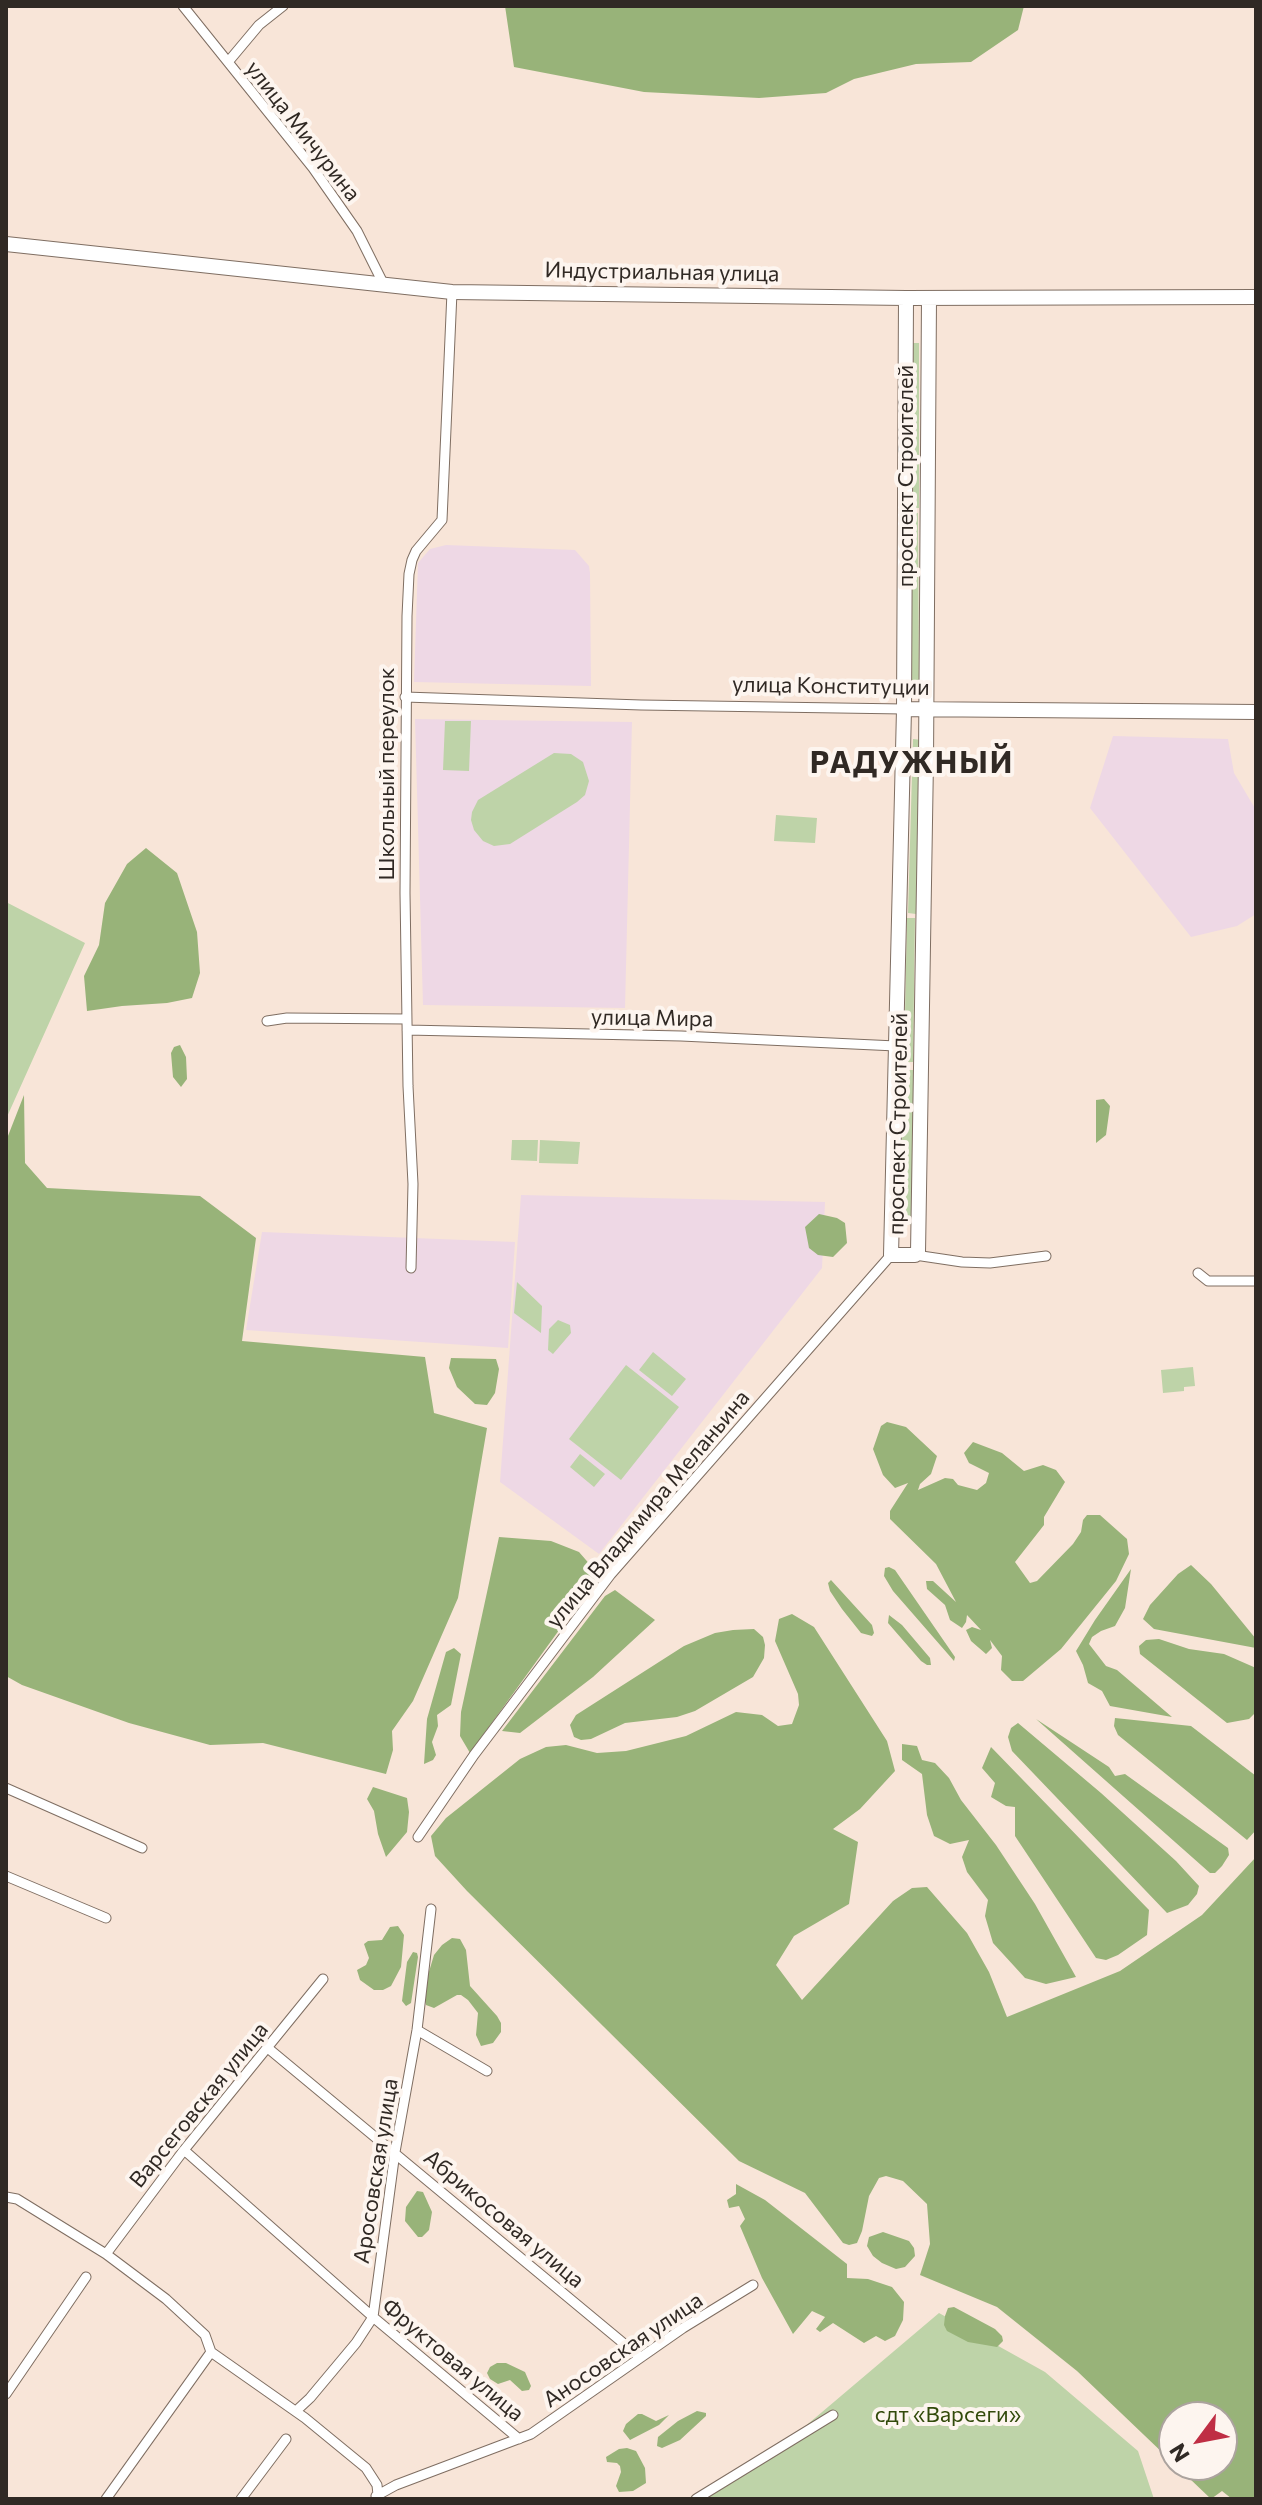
<!DOCTYPE html>
<meta charset="utf-8">
<style>
body{margin:0}
#map{position:relative;width:1262px;height:2505px;overflow:hidden;background:#f8e5d8;font-family:Commissioner,sans-serif}
canvas{display:block}
.frame{position:absolute;inset:0;border:8px solid #302924;pointer-events:none}
.north{position:absolute;left:1158px;top:2401px;width:80px;height:80px;box-sizing:border-box;background:#fdf5ef;border:2px solid #aba39e;border-radius:50%;rotate:238deg;font-size:22px;font-weight:700;line-height:32px;text-align:center;color:#302924}
.north::after{content:'';display:block;margin:auto;width:28px;height:36px;background:#bf2e44;clip-path:polygon(50% 0,100% 100%,50% 72%,0 100%)}
</style>
<div id="map">
<canvas width="1262" height="2505"></canvas>
<div class="frame"></div>
<div class="north">N</div>
</div>
<script>
const g = document.querySelector('canvas').getContext('2d');
g.lineJoin = 'round';
function paint(path, color) { g.fillStyle = color; g.fill(path, 'evenodd'); }
const shape = rows => new Path2D(rows.map(r => 'M' + r).join(''));
function trace(path, color, width, dash) { g.strokeStyle = color; g.lineWidth = width; g.lineCap = dash ? 'butt' : 'round'; g.setLineDash(dash || []); g.stroke(path); }
function label(font, color, halo, rows, align = 'center') {
  g.font = font + ' Commissioner,sans-serif'; g.lineWidth = 8; g.setLineDash([]); g.textBaseline = 'middle'; g.strokeStyle = halo; g.fillStyle = color; for (const [text, x, y, turn = 0] of rows) {
    g.save(); g.translate(x, y); g.rotate((+turn || 0) * Math.PI / 180); g.textAlign = isNaN(turn) ? turn : align; if (halo) g.strokeText(text, 0, 0); g.fillText(text, 0, 0); g.restore();
  }
}
paint(shape([
 [446,545,575,550,589,566,590,573,591,686,414,682,418,563,430,549],
 [415,719,632,722,625,1008,423,1005],
 [1113,736,1228,739,1234,773,1256,810,1256,914,1237,926,1191,937,1090,808],
 [521,1195,825,1202,822,1268,599,1554,500,1482],
 [262,1232,515,1242,508,1348,246,1330]
]), '#eed8e5');
paint(shape([
 [910,343,919,343,919,508,909,508],
 [909,513,918,513,919,687,910,687],
 [445,721,471,721,469,771,443,770],
 [913,739,922,740,916,914,908,913],
 [554,753,571,754,583,762,589,781,585,795,577,802,510,844,494,846,483,841,474,830,471,820,472,812,478,800],
 [776,815,817,818,815,843,774,841],
 [6,902,85,943,6,1119],
 [907,918,915,918,913,1062,904,1062],
 [903,1070,914,1070,912,1225,900,1225],
 [512,1140,538,1140,537,1161,511,1160],
 [540,1140,580,1142,578,1164,539,1163],
 [517,1282,542,1306,541,1333,514,1313],
 [558,1320,570,1325,571,1333,553,1354,548,1350,549,1329],
 [653,1352,686,1379,672,1396,639,1370],
 [626,1365,679,1407,621,1480,569,1439],
 [1193,1367,1195,1386,1184,1387,1184,1391,1163,1393,1161,1370],
 [580,1454,605,1474,594,1487,570,1467],
 [939,2313,1045,2372,1138,2451,1154,2499,687,2499,802,2429]
]), '#bed3a8');
paint(shape([
 [505,6,1024,6,1018,30,971,62,916,64,854,79,826,93,759,98,644,92,514,67],
 [146,848,177,873,197,932,200,973,192,998,167,1003,122,1006,87,1011,84,976,99,945,105,903,127,864],
 [180,1045,186,1057,187,1079,181,1087,173,1077,171,1053,174,1047],
 [24,1095,25,1163,47,1188,200,1196,256,1238,242,1341,425,1357,434,1413,487,1428,458,1598,413,1701,392,1731,393,1750,386,1774,263,1743,210,1745,129,1723,22,1685,6,1676,6,1141],
 [1104,1099,1110,1106,1106,1135,1096,1143,1096,1100],
 [819,1214,837,1218,845,1223,847,1243,833,1257,818,1255,809,1248,805,1227],
 [451,1358,496,1359,499,1369,495,1393,487,1405,475,1404,457,1387,449,1368],
 [887,1422,906,1427,937,1456,931,1474,920,1484,918,1490,945,1478,953,1479,958,1485,977,1490,986,1483,989,1473,969,1463,964,1453,973,1442,1002,1453,1024,1471,1043,1465,1056,1470,1065,1482,1044,1517,1044,1525,1015,1562,1030,1583,1037,1581,1073,1544,1081,1532,1083,1520,1087,1515,1100,1515,1127,1539,1129,1554,1116,1581,1061,1649,1023,1681,1012,1681,1001,1670,1002,1656,990,1640,992,1648,986,1654,971,1641,966,1630,972,1627,981,1630,967,1615,966,1622,962,1628,950,1620,945,1605,927,1589,926,1581,933,1581,956,1602,936,1564,890,1519,890,1511,908,1483,895,1488,883,1475,873,1449,881,1426],
 [499,1537,551,1541,579,1552,599,1575,470,1753,460,1736,461,1712],
 [1191,1565,1211,1584,1256,1639,1256,1648,1154,1629,1143,1619,1150,1605,1178,1574],
 [889,1567,895,1570,955,1657,954,1661,893,1591,884,1576,885,1568],
 [1131,1569,1125,1608,1115,1626,1101,1631,1092,1637,1089,1644,1106,1666,1117,1670,1172,1717,1110,1706,1102,1691,1088,1683,1083,1665,1076,1651,1095,1620],
 [831,1580,872,1625,874,1633,872,1636,861,1633,842,1609,830,1591,828,1583],
 [615,1590,655,1620,593,1677,520,1733,502,1731,605,1596],
 [792,1614,814,1627,887,1741,895,1771,860,1809,833,1829,858,1842,849,1904,794,1936,776,1965,802,2000,893,1901,912,1888,927,1887,967,1933,989,1972,1007,2017,1120,1971,1202,1915,1256,1857,1256,2499,1232,2499,1222,2491,1211,2499,1077,2371,997,2307,920,2275,930,2244,927,2204,903,2181,886,2176,879,2178,869,2196,862,2231,857,2243,849,2245,843,2243,805,2193,739,2161,467,1891,435,1856,431,1836,446,1818,520,1759,546,1747,566,1745,597,1753,626,1751,686,1736,736,1712,762,1715,778,1726,792,1724,799,1705,798,1694,775,1641,779,1619],
 [1174,2417,1222,2417,1222,2465,1174,2465],
 [889,1615,902,1625,930,1658,931,1665,927,1665,921,1661,888,1623],
 [754,1629,763,1637,765,1645,764,1658,753,1677,695,1711,677,1717,625,1723,591,1739,581,1740,574,1737,570,1725,576,1715,684,1646,715,1633,733,1630],
 [1159,1639,1189,1649,1224,1654,1256,1668,1256,1712,1249,1719,1227,1723,1140,1654,1139,1646,1146,1640],
 [454,1648,461,1654,451,1705,437,1715,438,1726,432,1742,436,1755,433,1760,424,1764,427,1719,446,1652],
 [1115,1718,1191,1726,1256,1776,1256,1830,1247,1840,1118,1735,1114,1726],
 [1036,1719,1109,1767,1115,1776,1125,1774,1228,1848,1229,1855,1222,1866,1215,1873,1210,1873],
 [1018,1723,1101,1793,1176,1861,1199,1886,1197,1894,1188,1905,1167,1913,1012,1751,1008,1737,1011,1728],
 [902,1744,917,1746,922,1760,935,1763,949,1778,961,1800,996,1845,1035,1904,1076,1977,1046,1984,1025,1978,993,1943,985,1916,988,1900,967,1872,962,1857,969,1840,950,1844,934,1836,927,1815,922,1774,902,1760],
 [991,1747,1149,1910,1147,1935,1118,1955,1106,1960,1096,1958,1015,1836,1015,1807,1006,1806,991,1797,995,1783,982,1768],
 [373,1787,407,1798,409,1812,407,1832,386,1857,378,1834,374,1811,367,1799],
 [398,1926,404,1935,401,1967,391,1986,383,1990,374,1990,360,1980,357,1970,366,1965,369,1958,364,1944,368,1941,382,1940,390,1927],
 [452,1938,460,1939,466,1950,470,1986,497,2016,501,2023,501,2032,493,2043,481,2046,476,2035,478,2013,468,2000,461,1995,457,1995,434,2008,426,2005,425,2001,428,1975,434,1955,442,1945],
 [413,1952,417,1953,418,1957,411,2003,406,2006,402,2001,407,1962],
 [736,2184,765,2200,847,2264,847,2278,868,2279,892,2287,904,2302,903,2320,895,2336,885,2341,876,2336,864,2343,833,2323,820,2332,816,2329,825,2317,812,2311,793,2334,762,2278,740,2226,745,2219,739,2206,729,2208,727,2200,736,2194],
 [417,2191,423,2192,432,2212,429,2230,422,2237,418,2237,405,2221,406,2207],
 [883,2232,909,2241,914,2248,915,2256,905,2267,896,2269,882,2263,873,2256,867,2246,869,2237],
 [954,2307,995,2329,1002,2336,1003,2341,997,2347,968,2342,947,2331,944,2325,945,2316,948,2308],
 [497,2363,506,2363,525,2372,531,2386,529,2390,522,2391,510,2380,498,2384,490,2379,487,2373,490,2367],
 [697,2411,706,2413,706,2416,680,2440,662,2448,657,2446,658,2437,678,2421],
 [638,2414,642,2414,656,2421,669,2415,659,2425,630,2440,623,2431,626,2424],
 [627,2448,636,2451,645,2468,646,2483,633,2491,619,2492,616,2486,621,2472,620,2466,617,2463,607,2462,606,2457,619,2449]
]), '#98b379');
const street = shape([
 [183,6,313,168,357,231,384,285],
 [228,62,259,25,283,6],
 [405,697,641,705,904,709],
 [267,1021,287,1018,407,1019],
 [407,1030,681,1036,896,1046],
 [915,1255,962,1262,990,1263,1046,1256],
 [411,1268,413,1184,408,1086,405,893,407,616,409,574,412,560,416,551,442,520,452,292],
 [1198,1273,1208,1281,1256,1281],
 [6,1788,142,1848],
 [418,1837,474,1755,611,1574,891,1255],
 [6,1876,106,1918],
 [417,2030,487,2071],
 [269,2049,640,2357],
 [184,2150,373,2317,519,2439],
 [6,2197,17,2199,106,2254,166,2299,205,2335,211,2352,305,2418,366,2468,377,2485,378,2495],
 [106,2254,184,2150,323,1979],
 [6,2394,86,2277],
 [296,2411,310,2398,356,2343,373,2317,395,2152,417,2030,431,1909],
 [376,2496,396,2485,531,2434,683,2328,753,2285],
 [106,2499,211,2352],
 [241,2499,286,2439],
 [696,2499,833,2415]
]);
const secondary = shape([
 [6,244,452,292,906,298,1256,297],
 [906,298,904,709,891,1255,915,1255,918,1252,926,760,929,298],
 [904,709,1256,712]
]);
trace(street, '#7f6e62', 11);
trace(secondary, '#7f6e62', 16);
trace(street, '#fff', 9);
trace(secondary, '#fff', 14);
label('22px', '#302924', '#fdf5ef', [
 ["улица Мичурина",303,131,52],
 ["Индустриальная улица",662,272,1],
 ["проспект Строителей",906,476,-90],
 ["улица Конституции",831,686,1],
 ["Школьный переулок",387,774,-90],
 ["улица Мира",652,1018,1],
 ["проспект Строителей",898,1124,-89],
 ["улица Владимира Меланьина",648,1509,-50],
 ["Варсеговская улица",199,2105,-51],
 ["Аросовская улица",376,2171,-81],
 ["Абрикосовая улица",504,2219,40],
 ["Аносовская улица",623,2350,-34],
 ["Фруктовая улица",453,2360,40]
]);
label('22px', '#324a0b', '#fdf5ef', [
 ["сдт «Варсеги»",948,2415]
]);
g.letterSpacing = '2px';
label('bold 30px', '#302924', '#fdf5ef', [
 ["РАДУЖНЫЙ",912,763]
]);
g.letterSpacing = '0px';
</script>
